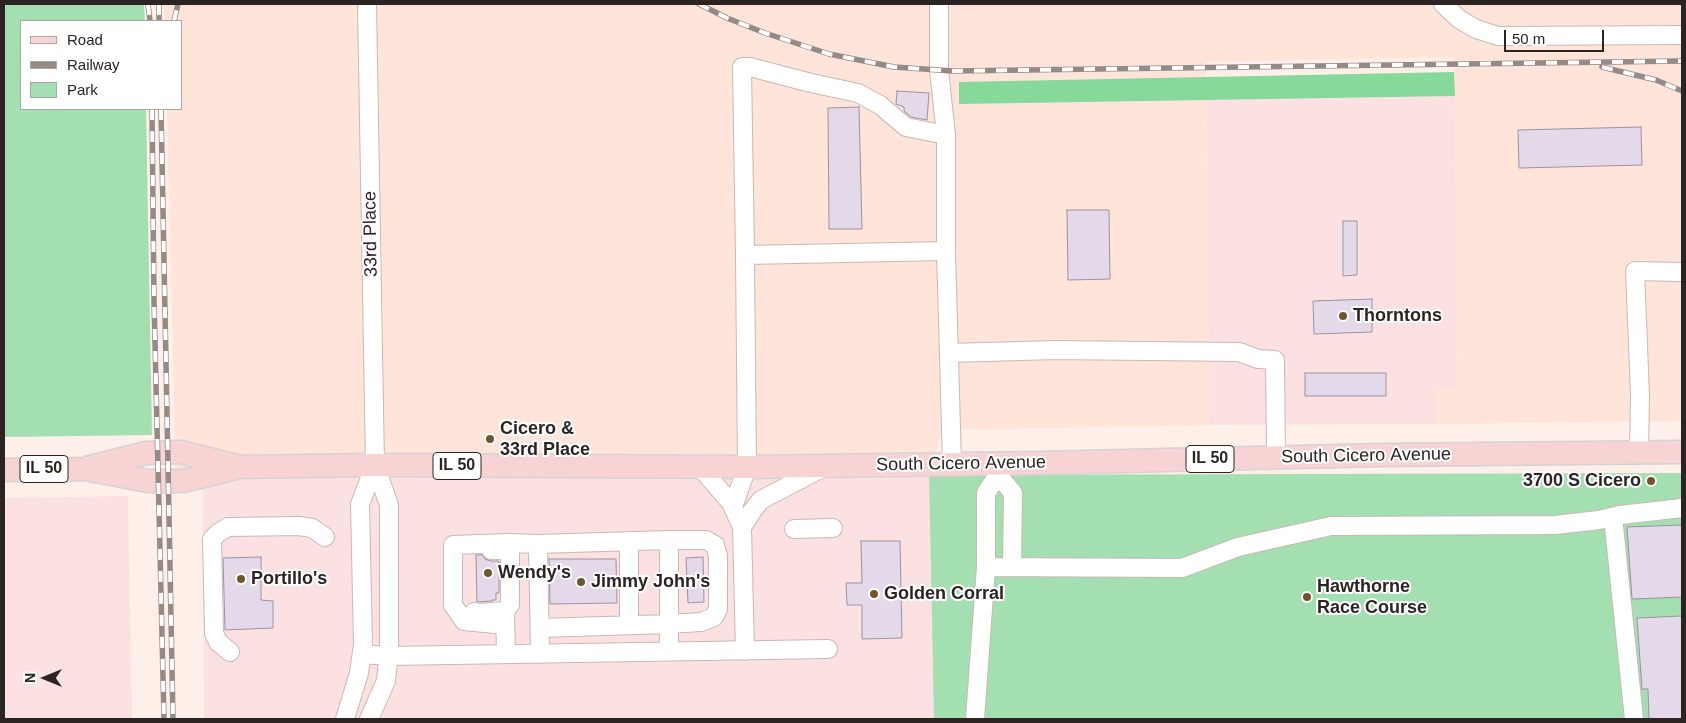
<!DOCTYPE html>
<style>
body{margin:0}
#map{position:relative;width:1686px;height:723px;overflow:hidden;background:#feefe9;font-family:Arial,sans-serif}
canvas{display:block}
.frame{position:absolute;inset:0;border:5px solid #2b2422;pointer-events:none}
.legend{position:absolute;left:20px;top:20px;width:162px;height:90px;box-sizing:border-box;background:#fff;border:1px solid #aaa7a7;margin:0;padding:6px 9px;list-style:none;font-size:15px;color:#2b2422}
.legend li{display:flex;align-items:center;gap:10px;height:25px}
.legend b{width:25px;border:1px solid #aaa7a7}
.north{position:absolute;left:20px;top:653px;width:50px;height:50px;-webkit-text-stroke:4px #fff;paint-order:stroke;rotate:270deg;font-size:14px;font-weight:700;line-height:20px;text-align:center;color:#2b2422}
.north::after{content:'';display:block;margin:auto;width:18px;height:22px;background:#2b2422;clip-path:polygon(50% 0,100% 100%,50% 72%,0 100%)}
.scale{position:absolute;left:1504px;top:30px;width:100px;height:22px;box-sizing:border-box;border:2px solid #2b2422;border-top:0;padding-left:6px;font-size:15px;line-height:18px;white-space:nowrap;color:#2b2422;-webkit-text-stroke:4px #fff;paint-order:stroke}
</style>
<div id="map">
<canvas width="1686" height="723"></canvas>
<div class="frame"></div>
<ul class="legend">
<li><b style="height:6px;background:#f8d3d3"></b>Road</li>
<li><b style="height:6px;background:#958a86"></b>Railway</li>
<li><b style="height:14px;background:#a3dfb1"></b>Park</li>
</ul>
<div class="north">N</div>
<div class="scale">50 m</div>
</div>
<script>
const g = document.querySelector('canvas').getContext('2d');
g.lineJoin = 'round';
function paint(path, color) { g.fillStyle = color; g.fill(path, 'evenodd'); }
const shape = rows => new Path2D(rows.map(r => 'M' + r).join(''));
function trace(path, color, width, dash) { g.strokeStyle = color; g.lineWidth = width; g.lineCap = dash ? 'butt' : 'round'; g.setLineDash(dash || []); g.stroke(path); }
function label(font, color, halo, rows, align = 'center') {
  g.font = font + ' Arial,sans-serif'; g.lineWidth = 4; g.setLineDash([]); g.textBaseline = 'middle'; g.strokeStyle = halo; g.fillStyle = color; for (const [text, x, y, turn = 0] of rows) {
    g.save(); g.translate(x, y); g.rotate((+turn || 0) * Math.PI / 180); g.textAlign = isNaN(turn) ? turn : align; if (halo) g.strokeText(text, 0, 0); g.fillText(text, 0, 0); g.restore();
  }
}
paint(shape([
 [1455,96,1458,387,1436,388,1436,424,1209,425,1206,100],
 [203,472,929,475,934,719,204,719],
 [128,496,132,719,4,719,4,498]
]), '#fce1e3');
paint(shape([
 [164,4,1682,4,1682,421,1436,424,1436,388,1458,387,1454,57,1206,62,1209,425,942,430,929,475,176,472,167,109,181,109,181,21,165,21]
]), '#ffe4da');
paint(shape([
 [4,4,144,4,145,21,21,21,21,109,146,109,152,435,4,437],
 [1682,473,1682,719,934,719,929,475]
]), '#a3dfb1');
paint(shape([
 [1454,72,1455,96,959,104,959,82]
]), '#86d89b');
const building = shape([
 [897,91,929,93,927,120,911,117,904,111,904,107,896,104,897,91],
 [859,107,862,229,829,229,828,108,859,107],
 [1641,127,1642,165,1519,168,1518,130,1641,127],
 [1067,210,1109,210,1110,279,1068,280,1067,210],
 [1343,221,1357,221,1357,275,1343,276,1343,221],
 [1372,299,1372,332,1314,334,1313,301,1372,299],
 [1305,373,1386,373,1386,396,1305,396,1305,373],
 [1682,525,1682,597,1632,599,1627,527,1682,525],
 [861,541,900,541,902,638,862,639,862,605,847,605,846,583,862,583,861,541],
 [476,555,482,555,485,559,491,561,499,561,499,593,496,593,496,600,492,600,492,601,477,602,476,555],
 [261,557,261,600,273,601,273,628,225,630,223,558,261,557],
 [703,557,704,602,688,603,686,558,703,557],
 [549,559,616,559,617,603,550,604,549,559],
 [1682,616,1682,719,1649,719,1648,689,1642,689,1637,618,1682,616]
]);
paint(building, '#e4d9e8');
trace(building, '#9c92a0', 1);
const minor = shape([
 [367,4,375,465,389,505,389,652,386,681,369,719],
 [939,4,939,70,946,135,946,251,952,464],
 [1443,4,1459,19,1476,29,1498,36,1682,35],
 [946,135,906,127,880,105,858,93,811,83,750,67,742,67,745,255,946,251],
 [949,353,1056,350,1239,352,1258,359,1275,360,1276,458],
 [1639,453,1640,395,1635,271,1682,272],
 [700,467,731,503,742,527,745,651],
 [998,475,1013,493,1012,567],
 [733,507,747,467,745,255],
 [1613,517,1634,719],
 [742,527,753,510,761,500,824,467],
 [794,529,833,528],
 [669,540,669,652],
 [629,541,629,625],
 [538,544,540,654],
 [491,550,510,550,510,605,505,611,506,654],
 [986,567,1182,568,1238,547,1331,526,1555,525,1599,520,1620,515,1682,508],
 [474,612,481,613,505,611],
 [505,625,464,621,453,605,453,545,509,543,538,544,669,540,706,540,715,545,718,556,718,609,714,617,701,622,669,624,540,628],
 [230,652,218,642,214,633,212,539,218,533,228,527,299,526,312,528,325,537],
 [362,654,389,656,828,649],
 [345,719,359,673,363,644,360,504,375,465],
 [975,719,986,567,986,493,998,475,998,464]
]);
const major = shape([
 [90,467,146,453,181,452,237,466],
 [4,470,85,469,148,481,183,481,240,467,375,465,747,467,1039,463,1381,455,1682,452]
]);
trace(minor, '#cab8b2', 20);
trace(major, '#d5d3d3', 25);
trace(minor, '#fff', 18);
trace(major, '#f8d3d3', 22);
const rail = shape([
 [148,4,150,21],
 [159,4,159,21],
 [699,4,727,18,765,33,829,54,894,67,953,71,1682,61],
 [174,21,178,4],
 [1602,67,1656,80,1682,91],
 [152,109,154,300,164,719],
 [161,109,173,719]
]);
trace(rail, '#958a86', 5.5);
trace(rail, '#fff', 4, [11]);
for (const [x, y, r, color] of [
 [1343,316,5,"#715528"],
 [490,439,5,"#715528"],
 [1651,481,5,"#715528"],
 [488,573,5,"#715528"],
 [241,579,5,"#715528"],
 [581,582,5,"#715528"],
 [874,594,5,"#715528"],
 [1307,597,5,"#715528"]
]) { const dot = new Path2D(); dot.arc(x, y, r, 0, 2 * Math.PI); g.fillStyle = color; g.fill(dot); trace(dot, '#fff', 2); }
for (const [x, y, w] of [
 [1210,459,48],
 [457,466,48],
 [44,469,48]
]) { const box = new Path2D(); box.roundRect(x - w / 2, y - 13.5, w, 27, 4); g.fillStyle = '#fff'; g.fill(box); trace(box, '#2b2422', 1); }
label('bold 16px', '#2b2422', null, [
 ["IL 50",1210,459],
 ["IL 50",457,466],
 ["IL 50",44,469]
]);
label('18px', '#2b2422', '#fff', [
 ["33rd Place",371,234,-91],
 ["South Cicero Avenue",1366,456,-1],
 ["South Cicero Avenue",961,464,-1]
]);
label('bold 18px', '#2b2422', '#fff', [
 ["Thorntons",1353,316],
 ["Cicero &",500,429],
 ["33rd Place",500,450],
 ["3700 S Cicero",1641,481,"right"],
 ["Wendy's",498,573],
 ["Portillo's",251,579],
 ["Jimmy John's",591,582],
 ["Hawthorne",1317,587],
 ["Race Course",1317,608],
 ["Golden Corral",884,594]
], 'left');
</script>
